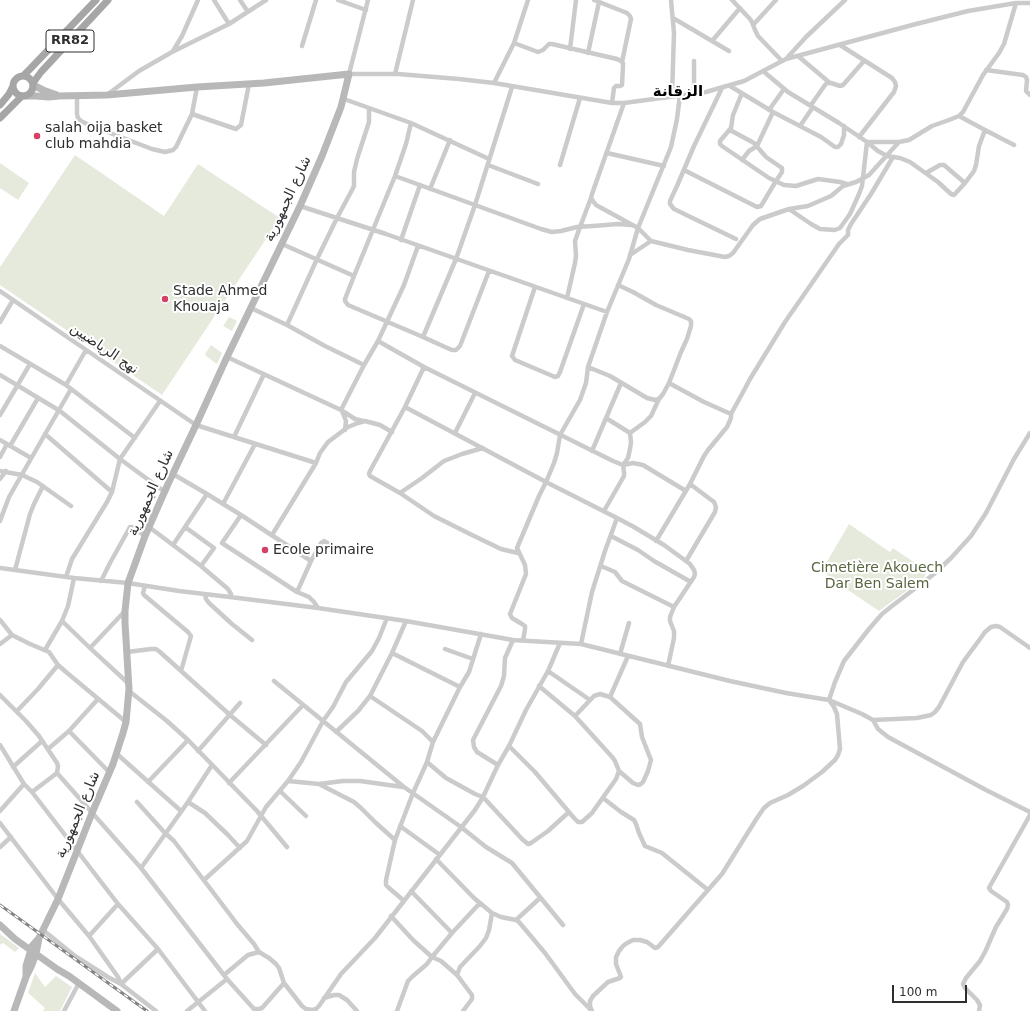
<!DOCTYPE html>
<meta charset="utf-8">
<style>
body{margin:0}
#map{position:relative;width:1030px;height:1011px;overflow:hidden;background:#fff;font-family:"DejaVu Sans",sans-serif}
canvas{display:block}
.scale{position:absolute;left:892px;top:985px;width:75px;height:18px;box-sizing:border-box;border:2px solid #2e2e2e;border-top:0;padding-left:5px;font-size:12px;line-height:14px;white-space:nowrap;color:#2e2e2e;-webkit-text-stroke:3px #fff;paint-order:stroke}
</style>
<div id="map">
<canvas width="1030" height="1011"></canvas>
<div class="scale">100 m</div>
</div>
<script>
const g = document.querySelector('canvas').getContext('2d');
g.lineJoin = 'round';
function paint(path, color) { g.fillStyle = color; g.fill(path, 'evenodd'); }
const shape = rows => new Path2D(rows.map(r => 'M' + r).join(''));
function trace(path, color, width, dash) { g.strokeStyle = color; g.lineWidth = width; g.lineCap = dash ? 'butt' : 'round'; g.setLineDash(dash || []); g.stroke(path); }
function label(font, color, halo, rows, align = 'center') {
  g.font = font + ' "DejaVu Sans",Vazirmatn,sans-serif'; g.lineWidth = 4; g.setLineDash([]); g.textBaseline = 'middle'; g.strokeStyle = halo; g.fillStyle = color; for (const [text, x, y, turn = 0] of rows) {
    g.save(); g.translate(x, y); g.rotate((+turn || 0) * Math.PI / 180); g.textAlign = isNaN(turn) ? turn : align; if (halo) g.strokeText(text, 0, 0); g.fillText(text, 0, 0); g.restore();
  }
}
paint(shape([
 [75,155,164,216,198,164,280,218,162,395,0,285,0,267],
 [0,163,29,183,18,200,0,188],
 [229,317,237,321,232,331,223,326],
 [211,345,222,353,217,364,206,356,205,354],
 [849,524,890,552,893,548,927,571,924,578,879,611,830,578,827,575,825,565],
 [0,934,7,939,19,948,15,952,3,943,0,945],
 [35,973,45,987,56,976,72,987,60,1011,43,1011,45,1008,28,993]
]), '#e6eadd');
trace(shape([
 [214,0,229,24],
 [240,0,248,12],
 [338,0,366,10],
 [368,0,349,74,398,74,459,79,494,83,612,103,624,103,706,92,744,81,786,59,916,24,968,11,1016,3,1030,3],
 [594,0,627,13,630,16,631,19,622,62],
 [671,0,674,33,672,96],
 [732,0,750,19,752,22,755,30,758,36,782,61],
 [673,18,729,51],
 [753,25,776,0],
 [712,41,740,8],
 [514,43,538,52,543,50,549,44,552,44,617,59,621,61,623,63,623,66,622,85,620,86,616,86,614,88,612,103],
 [840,45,892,78,895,82,896,86,894,92,859,137],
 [302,46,316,0],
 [570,49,576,0],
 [173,51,182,36,198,0],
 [588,53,599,2],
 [798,56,830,83],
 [786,59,806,37,845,0],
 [694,61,694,94],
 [986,70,1023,75,1026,77,1027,80,1026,91,1030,95],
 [763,71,788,92,839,123,867,142,899,142],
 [395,74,413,0],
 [494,83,514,43,528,0],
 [730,86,773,112,821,137,835,147,838,147,841,144,844,135,844,126],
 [722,88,694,146,677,186,670,201,670,204,674,209,736,239],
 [742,93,733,115,731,128,720,141,720,144,722,146,769,178,784,185,796,186,818,179,840,182,847,184],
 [108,94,139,71,172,52,229,24,266,0],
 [77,95,77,114,78,118,81,121,89,125,152,149,165,152,173,150,176,147,192,114,197,87],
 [344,99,411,123,489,159],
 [624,103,592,194,591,198,593,201,596,205,638,228,651,241,688,250,725,257,729,256,733,253,753,225,760,219,789,209,808,206,831,196,843,186,856,182,869,175,899,142,909,140,932,126,949,120,959,116,963,112,983,75,999,53,1004,44,1016,3],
 [811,105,825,85,827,83,831,83,840,86,843,85,864,61],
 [769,110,784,89],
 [192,114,233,128,236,129,241,125,249,84],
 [411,123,406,144,395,176,354,276,345,299,345,301,348,305,423,337,445,347,452,350,456,350,460,346,489,271],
 [800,126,813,107],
 [985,130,1014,145],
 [867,142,878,151,887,156,900,158,910,162,938,182,951,194,954,195,965,183,974,171,976,165,979,146,985,130,959,116],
 [607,153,664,166],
 [742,160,749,151,757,146,773,112],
 [488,165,538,184],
 [560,165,580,98],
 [684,170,755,206,757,207,761,206,776,181,782,172,782,168,766,157,754,143,730,130],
 [926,173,940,165,944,165,965,183],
 [395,176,475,205,541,229,552,232,561,231,577,227,593,226,618,224,631,225],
 [430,189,450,140],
 [300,206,386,234,607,312],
 [789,209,811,224,820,229,835,230,840,228,850,214,859,194,862,186,867,142],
 [401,240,420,185],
 [282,244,354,276],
 [630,255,651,241],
 [535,287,512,356,515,360,555,377,558,376,560,372,584,304],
 [0,291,196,425,316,463],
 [567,298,575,263,576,256,575,241,580,227,591,198],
 [251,308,287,325,325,346,364,365],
 [0,322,13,300],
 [287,325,317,259,337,218,352,190,354,186,354,172,357,159,369,122,369,109],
 [423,337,456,259,475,205,512,87],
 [378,341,424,367,613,461,623,465,633,463,643,465,686,491],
 [0,346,66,385,135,438],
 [227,357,341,410,364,365,378,341,404,285,418,246],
 [424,367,405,407,370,471,369,474,370,476,400,493,434,516,472,535,501,549,518,553],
 [588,367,610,376,647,398,655,400,659,399,663,394,669,383,681,352,687,339,691,326,691,321,689,319,656,305,633,292,618,285],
 [0,375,60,411,120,459,165,492],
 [66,385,86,350],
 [405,407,546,482,554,463,557,453,560,435,580,400,586,383,588,367,607,312,629,259,638,228,671,147,677,119,680,95],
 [341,410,355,419,363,421],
 [342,411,346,421,345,430],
 [731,414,742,394,750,379,785,322,839,244,848,235,848,230,851,224,871,194,893,157],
 [0,415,30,364],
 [606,418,630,433],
 [455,433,475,393],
 [45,434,112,492],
 [234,437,264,374],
 [0,440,31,458],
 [10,446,38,398],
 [592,451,621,383],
 [0,457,7,444],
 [0,471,22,475,37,482,71,506],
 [173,474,207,494,241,515,311,561,297,592,222,543,241,515],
 [0,479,6,471],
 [400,493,422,478,444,461,462,454,483,448],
 [223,504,255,444],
 [604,511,624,476,624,472,623,465,628,458,630,449,631,442,630,433,645,422,651,416,659,399],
 [617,518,634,527,664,545,686,561,690,564,694,570,695,574,694,577,674,607,670,617,670,621,674,631,674,638,668,666],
 [0,521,9,497,71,389],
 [149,527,201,566,228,589,231,594,230,597],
 [185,527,214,548,201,566],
 [272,535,316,463,320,453,328,442,348,427,358,423,365,421,380,425,392,432],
 [611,536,638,550,654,561,691,582],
 [656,541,690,484,704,456,708,450,727,427,731,418,731,414,704,402,669,383],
 [173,545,207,494],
 [311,561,321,543,324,541,339,550],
 [686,561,715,512,716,507,714,502,690,484],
 [601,566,615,572,622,581,674,607],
 [0,568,74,578,128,583,179,591,230,597,318,608,406,621,513,640,581,644,730,681,786,693,829,700,862,714,873,720,878,729,888,737,986,790,1030,812],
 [15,570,30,514,34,504,43,486],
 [66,577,72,559,107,502,112,492,120,459,160,401],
 [74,578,68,606,62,621,90,648,129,684],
 [101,581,110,563,130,527,132,527,145,536],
 [145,586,143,593,144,595,188,632,191,636,181,671],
 [297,592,302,594,309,597,314,602,318,608],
 [205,594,206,599,209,603,232,624,252,640],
 [0,620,12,635,30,644,49,652,58,665,66,672,126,722],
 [523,641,525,629,525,626,522,624,512,618,510,614,526,574,525,565,517,548,539,496,546,482,617,518,605,551,592,592,581,644],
 [0,644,12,635],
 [90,648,125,611],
 [445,649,473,659],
 [45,650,62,621],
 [127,652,151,649,156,649,160,652,230,715,266,745],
 [392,653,460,687],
 [620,654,629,623],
 [548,671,590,700],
 [274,681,404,787,461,827,486,847,512,863,563,925],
 [539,686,575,716,594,696,600,694,610,697,628,656],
 [129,691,167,721,188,740,257,811,287,847],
 [0,695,26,721,39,736,57,763,58,766,57,773],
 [370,696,422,731,433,742],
 [610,697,640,724,642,737,651,760,648,771,643,782,641,784,638,785,633,783,619,771],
 [17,711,38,689,58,665],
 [873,720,917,718,931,715,935,712,939,707,963,662,980,639,985,632,991,627,996,626,1000,627,1030,648],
 [69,731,110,773],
 [336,732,358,711,370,696,392,653,406,621],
 [0,745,24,784,32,792,118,904,158,949,205,1011],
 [509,746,535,772,574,818,578,822,582,822,592,813,616,779,619,771,615,761,613,758,575,716],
 [48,749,69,731,98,699],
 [198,751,240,703],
 [117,754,181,811],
 [427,762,446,778,475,794,483,797,522,839,528,844,531,843,548,831,569,812],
 [498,765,477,752,474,747,473,740,501,686,504,676,505,658,513,640],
 [13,767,42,741],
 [288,781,319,784,354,802,361,808,376,823,395,840],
 [148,782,188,740],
 [229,783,303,705],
 [319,784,343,781,360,781,403,787],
 [280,791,306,816],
 [32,792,57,773,141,868,227,979,254,1009,259,1009,262,1008,284,983],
 [603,798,621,812,634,820,636,824,639,833,645,846,662,853,708,890],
 [137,802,165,833,174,841,228,912,237,924,254,944,259,952,269,958,276,964,279,968,284,983,302,1006,306,1009,313,1010,316,1009,319,1006,341,974,375,938,475,810,483,797,498,765,509,746,526,710,548,671,560,643],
 [188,802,205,813,228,835,240,848],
 [0,811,24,784],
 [0,823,58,899,89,936,118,977,121,984,156,1011],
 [400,826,440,855],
 [0,847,11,837],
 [436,859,474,898,492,913,501,917,516,920,519,922,545,953,575,994,591,1010],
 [141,868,188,802,212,765],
 [204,880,247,841,266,807,288,781,301,762,323,721,333,707,346,682,372,651,379,638,387,618],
 [411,891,452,933],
 [403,900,389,888,386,885,386,880,395,840,413,793,427,762,433,742,460,687,469,672,481,634],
 [391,916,413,940,432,957,452,933,480,903],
 [516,920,540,898],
 [43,930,75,956,108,977,121,984,158,949],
 [89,936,118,904],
 [224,975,248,955,259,952],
 [457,975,460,967,480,946,486,938,489,930,492,913],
 [324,998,334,995,339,995,347,1000,357,1011],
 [64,1011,79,983],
 [187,1011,227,979],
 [397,1011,408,981,413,976,427,964,432,957,441,961,457,975,472,995,472,999,463,1011],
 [592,1011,590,1006,590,1001,593,996,608,982,620,978,621,977,616,964,616,957,619,951,623,946,627,943,633,940,640,940,647,942,655,948,658,947,722,874,757,818,764,808,770,803,788,795,803,786,822,772,835,760,838,755,840,749,837,714,834,707,829,700,835,682,844,661,869,629,882,614,892,606,934,574,951,558,971,536,986,513,1014,459,1030,433],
 [979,1011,980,1005,977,1000,965,988,963,984,966,978,980,961,985,952,996,927,1007,909,1008,905,1007,902,991,891,989,888,990,886,1030,815]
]), '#cbcbcb', 4.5);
trace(shape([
 [33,85,43,90,57,95],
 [24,96,36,96,49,97,59,96,107,95,197,87,264,83,349,74,341,107,322,156,300,206,227,357,196,425,168,484,145,536,136,561,128,583,125,611,125,623,129,689,126,722,123,733,113,764,92,813,58,899,39,938,32,946,26,966,26,977],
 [0,925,15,939,57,969,69,976,117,1011],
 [14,1011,26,977,31,967,36,954,39,938]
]), '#b8b8b8', 7);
trace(shape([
 [24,75,30,69,96,0],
 '13 86a10 10 0 1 1 20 0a10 10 0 1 1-20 0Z',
 [33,83,41,72,108,0],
 [0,105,9,94,13,86],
 [0,118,22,96]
]), '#a6a6a6', 7);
const rail = shape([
 [0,905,147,1011]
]);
trace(rail, '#838383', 3);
trace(rail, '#fff', 1.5, [4.5]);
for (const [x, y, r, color] of [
 [37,136,4,"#d44166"],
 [165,299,4,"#d44166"],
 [265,550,4,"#d44166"]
]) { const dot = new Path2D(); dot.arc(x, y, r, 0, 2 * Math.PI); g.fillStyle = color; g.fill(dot); trace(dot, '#fff', 1.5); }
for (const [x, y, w] of [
 [70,41,48]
]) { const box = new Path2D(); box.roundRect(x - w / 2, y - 11, w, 22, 3); g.fillStyle = '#fff'; g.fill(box); trace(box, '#2e2e2e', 1); }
label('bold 13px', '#2e2e2e', null, [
 ["RR82",70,41]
]);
label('14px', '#2e2e2e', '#fff', [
 ["salah oija basket",45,128],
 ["club mahdia",45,144],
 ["Stade Ahmed",173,291],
 ["Khouaja",173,307],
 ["Ecole primaire",273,550]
], 'left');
label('14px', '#2e2e2e', '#fff', [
 ["شارع الجمهورية",288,199,-65],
 ["نهج الرياضيين",104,349,34],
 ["شارع الجمهورية",151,493,-66],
 ["شارع الجمهورية",78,815,-67]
]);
label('14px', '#586640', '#fff', [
 ["Cimetière Akouech",877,568],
 ["Dar Ben Salem",877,584]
]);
label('bold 15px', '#000', '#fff', [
 ["الزقانة",678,92]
]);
</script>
